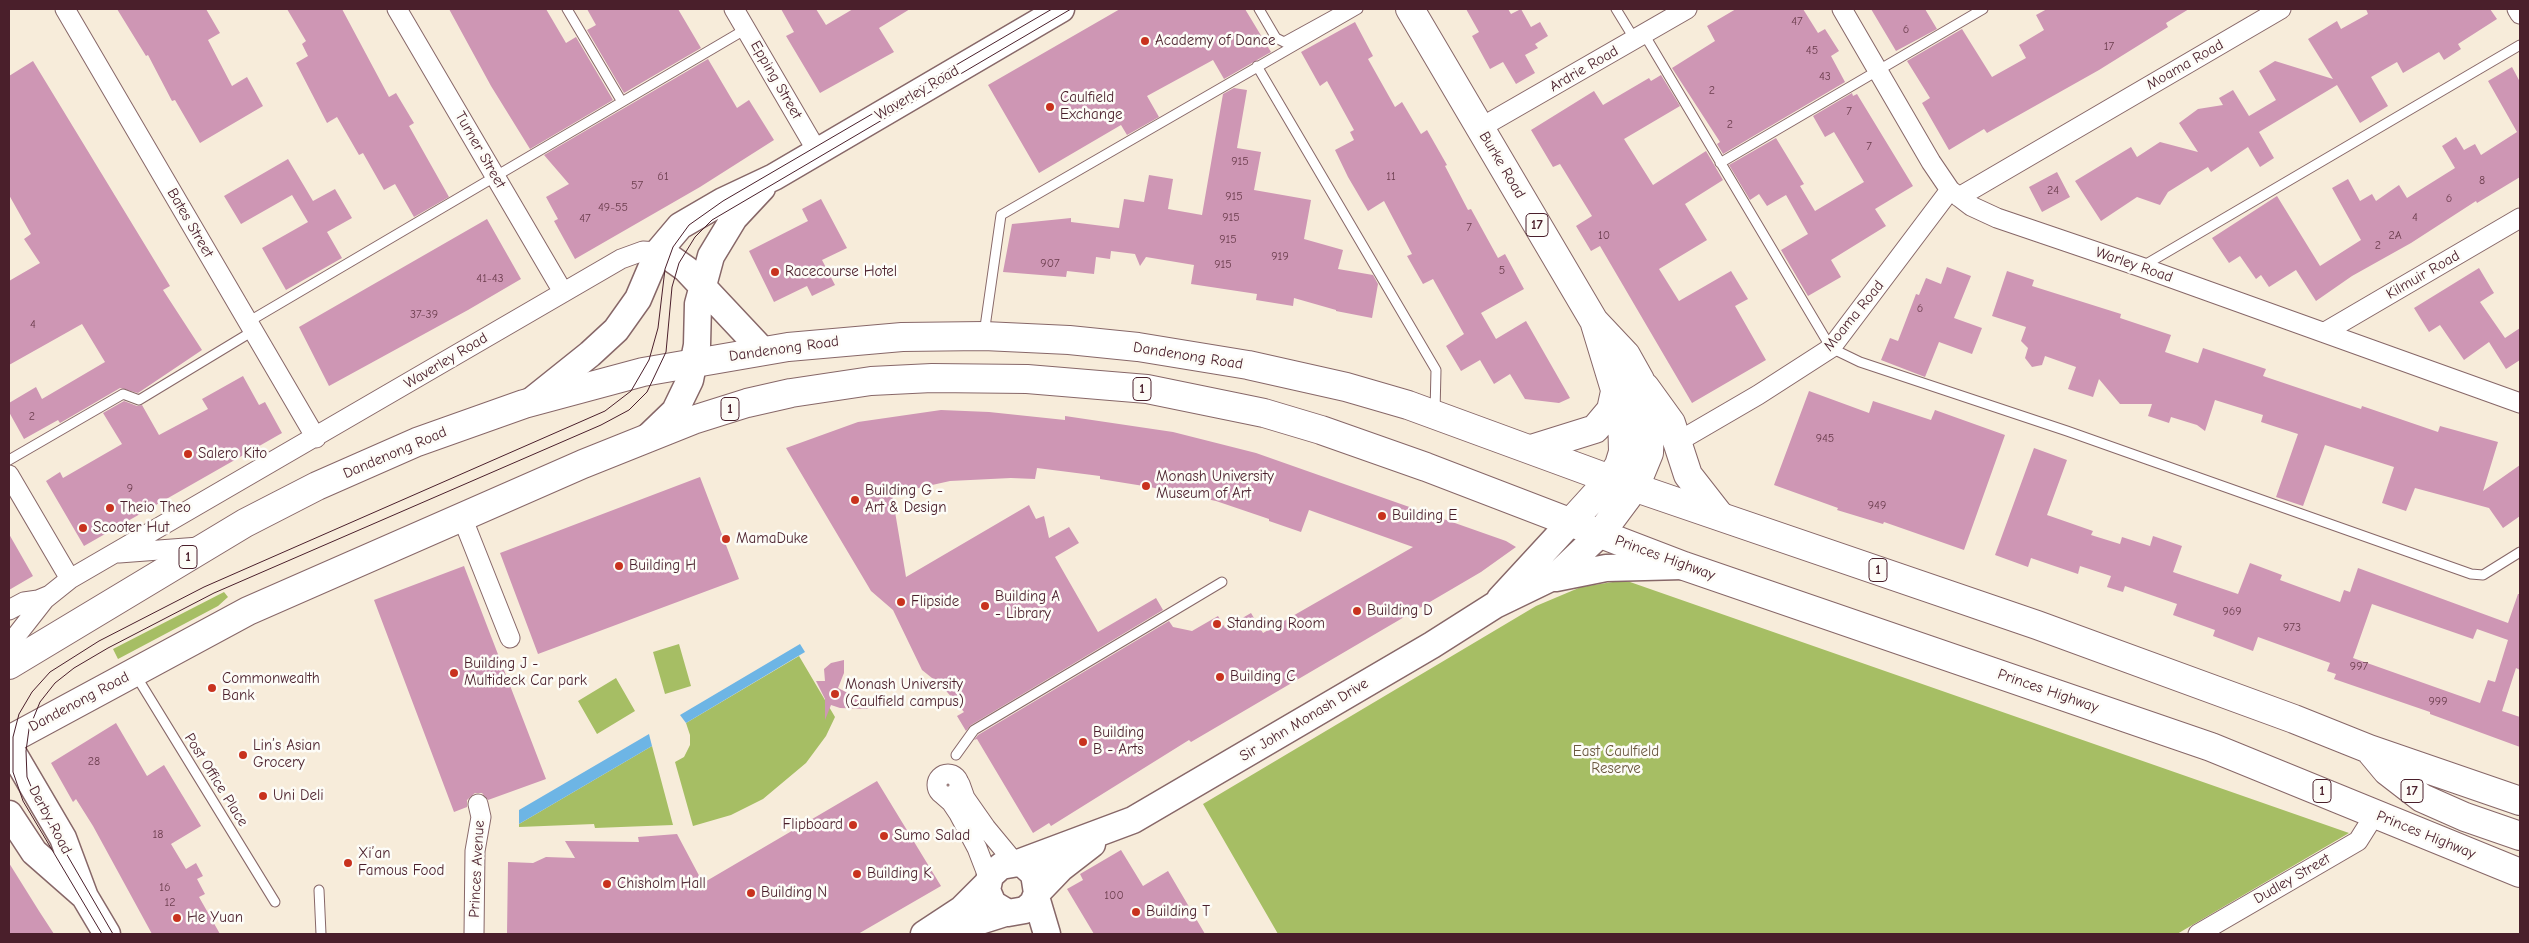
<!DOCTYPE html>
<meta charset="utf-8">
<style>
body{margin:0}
#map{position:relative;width:2529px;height:943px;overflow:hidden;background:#f7ecda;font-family:"Comic Neue",sans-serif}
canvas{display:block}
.frame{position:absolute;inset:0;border:10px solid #4a1f2b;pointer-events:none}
</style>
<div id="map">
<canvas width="2529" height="943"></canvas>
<div class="frame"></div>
</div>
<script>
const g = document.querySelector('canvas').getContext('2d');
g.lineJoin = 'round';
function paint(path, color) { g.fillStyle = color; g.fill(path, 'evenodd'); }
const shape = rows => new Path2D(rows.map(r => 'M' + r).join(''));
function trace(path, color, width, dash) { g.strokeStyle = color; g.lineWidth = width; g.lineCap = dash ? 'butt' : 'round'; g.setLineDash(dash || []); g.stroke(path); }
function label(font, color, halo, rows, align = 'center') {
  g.font = font + ' "Comic Neue",sans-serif'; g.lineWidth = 5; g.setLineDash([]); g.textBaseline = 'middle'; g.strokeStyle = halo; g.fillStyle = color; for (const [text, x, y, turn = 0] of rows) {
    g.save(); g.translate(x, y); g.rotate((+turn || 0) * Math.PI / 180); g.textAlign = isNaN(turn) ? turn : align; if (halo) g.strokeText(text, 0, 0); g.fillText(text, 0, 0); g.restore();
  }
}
paint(shape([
 [1619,581,1630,582,2349,833,2177,934,1278,934,1203,804,1536,606,1581,587],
 [224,592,228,597,218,606,118,659,113,649],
 [679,644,691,686,665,694,653,652],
 [799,656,835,717,826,736,806,763,763,799,731,815,693,826,675,762,684,757,690,745,690,735,686,723],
 [616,678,635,711,597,734,578,701],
 [652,746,673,825,595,828,594,824,519,827,519,824]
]), '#a6be64');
paint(shape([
 [800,644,805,652,686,723,680,715],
 [649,734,652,746,519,824,519,810]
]), '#6db5e5');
paint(shape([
 [117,9,206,9,220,33,208,40,232,86,247,77,263,106,200,143,175,100,172,101,148,55,146,56],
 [287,9,342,9,389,97,396,93,414,123,409,126,449,197,414,217,395,184,384,190,363,153,359,155,337,117,327,123,296,63,308,56,302,44,306,41],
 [449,9,546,9,566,43,576,37,613,100,530,149,491,86],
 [587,9,678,9,701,48,624,93,587,30,596,25],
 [781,9,816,9,826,25,853,9,910,9,879,28,894,52,820,93,786,36,794,32],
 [1120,9,1245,9,1271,52,1224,79,1213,60,1147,96,1159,117,1127,135,1121,125,1039,173,988,85],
 [1466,9,1508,9,1511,14,1521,9,1531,27,1540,22,1548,36,1535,44,1538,48,1525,55,1535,73,1516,84,1503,62,1490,69,1472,36,1479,32],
 [1736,9,1803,9,1818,33,1825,29,1839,51,1831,56,1845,82,1723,154,1717,144,1720,142,1672,68,1715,41,1707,26],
 [1871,9,1925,9,1937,29,1896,51],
 [2047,9,2189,9,2166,23,2168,27,2099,70,1987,133,1984,129,1949,150,1922,103,1930,98,1907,61,1962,29,1992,77,2026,58,2019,45,2044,30,2036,15],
 [2366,9,2490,9,2497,19,2458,44,2461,49,2444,60,2439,52,2403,73,2397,62,2371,77,2388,106,2360,123,2337,85,2259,132,2274,158,2260,167,2248,147,2211,172,2208,167,2168,192,2160,205,2137,197,2101,221,2075,181,2131,147,2137,157,2160,142,2198,152,2179,123,2198,109,2223,105,2219,98,2233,90,2249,116,2276,100,2259,71,2275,61,2333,79,2308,39,2337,21,2341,29,2368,14],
 [1355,22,1373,56,1368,59,1395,107,1402,102,1421,134,1427,130,1447,165,1445,166,1468,210,1471,209,1498,258,1505,254,1524,289,1481,313,1496,339,1526,321,1570,398,1559,403,1525,399,1510,374,1494,384,1480,360,1461,371,1446,346,1464,334,1433,279,1423,284,1407,256,1412,254,1384,201,1368,211,1348,177,1335,150,1354,140,1350,132,1354,130,1327,81,1320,86,1301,52],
 [708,59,737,108,749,100,774,140,700,187,575,259,554,221,558,219,546,197,569,184,544,155],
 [33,61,170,286,163,290,202,350,138,393,120,388,60,423,58,420,24,439,9,412,9,403,36,387,42,399,105,362,82,324,9,365,9,281,40,263,24,239,31,234,9,195,9,76],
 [2512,67,2520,82,2520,177,2477,203,2476,201,2411,243,2352,276,2316,301,2296,270,2269,287,2261,275,2256,279,2240,256,2229,263,2212,238,2277,196,2320,266,2361,240,2332,188,2348,179,2360,201,2372,194,2376,201,2399,185,2407,198,2455,168,2442,146,2456,137,2464,150,2475,144,2481,155,2517,132,2488,81],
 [1661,75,1680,106,1624,139,1653,185,1706,151,1723,180,1685,204,1707,240,1659,269,1679,301,1731,271,1748,299,1735,306,1766,360,1692,403,1600,246,1591,251,1576,226,1592,216,1560,164,1553,167,1531,130,1594,91,1603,105,1649,78,1651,81],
 [1234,88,1247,90,1237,148,1261,152,1254,190,1311,200,1304,239,1343,250,1338,269,1373,275,1378,284,1372,318,1336,311,1336,310,1294,298,1293,306,1256,300,1257,294,1191,284,1194,265,1146,257,1140,266,1135,254,1111,251,1110,259,1096,257,1094,274,1067,271,1066,277,1003,272,1012,224,1071,218,1071,222,1119,228,1124,199,1144,202,1149,175,1173,179,1168,209,1202,215,1223,94],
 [1852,93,1853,96,1857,94,1913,186,1875,209,1886,226,1831,260,1841,277,1808,296,1781,250,1808,234,1786,195,1767,206,1759,194,1750,200,1729,165,1776,138,1804,184,1800,186,1815,211,1864,182,1834,132,1825,137,1813,116],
 [288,159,313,201,335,189,352,218,327,232,342,258,286,290,262,248,308,222,292,195,241,224,224,196],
 [2057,172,2070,197,2042,212,2029,187],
 [821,199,847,248,822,260,835,285,812,296,807,286,774,302,749,251,808,221,802,209],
 [487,219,521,279,468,310,329,386,299,327],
 [1947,267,1971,276,1954,318,1982,328,1972,354,1939,342,1925,377,1881,360,1890,338,1898,341,1916,294,1919,295,1926,278,1941,284],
 [2479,268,2494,293,2480,302,2505,338,2520,328,2520,360,2506,369,2489,342,2464,360,2440,325,2429,332,2414,308],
 [2007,271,2034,280,2032,286,2121,314,2120,318,2171,335,2165,352,2198,363,2203,348,2266,369,2263,376,2361,409,2362,406,2438,432,2440,426,2498,442,2483,491,2520,465,2520,516,2503,528,2489,508,2415,488,2406,511,2382,503,2394,467,2325,445,2303,506,2276,497,2298,434,2261,422,2263,415,2215,400,2205,431,2197,425,2171,417,2169,423,2148,416,2152,404,2120,404,2099,379,2093,397,2068,389,2076,367,2045,356,2042,365,2032,367,2025,358,2028,348,2021,341,2026,327,1992,316],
 [243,376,259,405,265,402,282,433,84,546,46,481,60,472,63,478,122,444,103,413,124,401,137,406,142,405,159,435,208,409,202,399],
 [1809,391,1869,413,1873,401,1931,420,1935,410,2005,435,1964,550,1884,522,1883,524,1837,510,1838,508,1774,485],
 [941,410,989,412,1065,420,1065,416,1173,432,1256,453,1506,541,1516,547,1481,572,1191,742,1189,740,1051,826,1049,823,1033,833,977,739,974,740,978,735,1169,621,1173,627,1192,631,1218,616,1225,628,1251,613,1263,633,1413,547,1309,510,1301,532,1269,521,1269,519,1216,501,1150,487,1100,479,1100,476,1037,468,1035,479,1011,478,950,481,892,494,906,577,1029,505,1036,519,1044,516,1049,538,1069,527,1079,543,1055,557,1098,632,1156,598,1163,610,971,725,966,731,957,716,964,712,942,686,922,670,893,610,871,591,786,448,858,422],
 [2034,448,2067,460,2047,515,2093,531,2091,535,2120,544,2122,537,2150,546,2153,536,2182,546,2173,572,2238,594,2250,563,2282,575,2280,580,2340,602,2344,590,2350,592,2358,568,2508,623,2518,594,2520,594,2520,670,2516,668,2502,711,2520,717,2520,747,2430,714,2430,712,2334,679,2336,674,2327,671,2330,663,2258,637,2253,651,2213,636,2215,630,2173,615,2177,604,2125,586,2123,592,2107,587,2111,576,2080,566,2078,574,2031,558,2028,567,1995,555],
 [2372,604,2473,639,2477,629,2508,640,2495,682,2488,680,2480,703,2353,658],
 [700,477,739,579,538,654,500,553],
 [9,534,33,576,9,590],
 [464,566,546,779,488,800,482,793,475,793,467,800,467,807,454,812,374,600],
 [844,660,844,673,838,688,850,694,868,709,840,708,831,705,825,720,825,699,816,681,825,681,824,669,831,663],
 [116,723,147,776,164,765,201,826,171,844,186,869,196,863,203,876,197,879,205,894,199,897,220,934,152,934,93,826,76,799,73,802,51,763],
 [877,781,941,886,858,934,507,934,508,862,533,863,546,857,575,858,565,841,639,842,638,837,677,834,703,883],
 [1121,850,1143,886,1168,871,1205,934,1094,934,1067,889,1083,880,1080,874],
 [9,863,39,911,54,934,9,934]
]), '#ce96b4');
const lane = shape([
 [567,9,622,102],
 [1259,9,1276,38,1284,42,1344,9],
 [1616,9,1635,40],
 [1644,34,1831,348,1860,362,2067,431,2471,574,2483,575,2520,552],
 [1257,66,1436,370,1435,412],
 [1720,163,1983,9],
 [2143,266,2520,45],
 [248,322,746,29],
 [984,334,1001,215,1358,9],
 [9,460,123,394,139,400,253,331],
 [135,674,275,902],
 [956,755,974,730,1222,582],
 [319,890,321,934]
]);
const street = shape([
 [65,9,316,438],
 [397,9,563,292],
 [734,9,817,151],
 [1842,9,1931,162,1950,190,1971,206,1997,218,2141,267,2520,403],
 [2517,9,2520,14],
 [1480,128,1687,9],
 [1959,197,2281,9],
 [2325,332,2520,218],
 [1679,441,1758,395,1831,348,1950,190],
 [9,475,70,579],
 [462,517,510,638],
 [119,553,199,547],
 [9,610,24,602,38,600,50,595],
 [9,645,45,599,70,579,621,259,643,251,658,252],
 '937 785a11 11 0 1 1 22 0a11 11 0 1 1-22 0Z',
 [960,784,965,798,986,828,1015,863],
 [943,795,951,802,959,814,977,848,989,879],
 [474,934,475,851,481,817,478,804],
 [2198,934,2358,841,2375,814]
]);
const secondary = shape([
 [658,252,669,257,686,269,763,351],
 [530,402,590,354,616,330,638,299,658,252,680,226,723,201,774,177,1061,9],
 [648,437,675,411,690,380,697,345,698,304,711,256,734,218,762,188],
 [1556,578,1606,568,1683,566],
 [1500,599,1571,522],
 [9,746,63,838,85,897,107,934],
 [9,814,34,852,83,895],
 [1018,863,1024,865,1034,874,1037,893,1033,903,1025,910,1008,913,993,904,987,890,990,876,1001,866,1018,863,1133,820,1432,645,1495,605,1557,575,1600,534],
 [1037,893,1061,868,1092,844],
 [1036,897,1047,934],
 [924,934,962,909,988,883],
 [939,934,1005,913]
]);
const primary = shape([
 [1410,9,1594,321,1626,355,1640,380,1650,429,1649,453,1635,487,1600,534],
 [1645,387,1671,423,1688,475,1720,516],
 [1531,449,1595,429,1611,410,1616,387],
 [1571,522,1610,479,1619,465,1623,452,1622,413,1595,324]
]);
const highway = shape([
 [9,665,245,523,317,486,417,442,524,404,643,372,788,347,902,337,984,336,1069,340,1138,347,1248,365,1346,387,1408,405,1610,479,2037,625,2294,719,2369,749,2520,801],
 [9,740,248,611,583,464,693,420,747,403,791,393,871,381,932,378,1027,379,1147,389,1264,413,1321,430,1426,467,1684,566,2211,747,2520,873],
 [2372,753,2387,771,2422,798,2465,817,2520,836]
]);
trace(lane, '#876768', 11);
trace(street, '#876768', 21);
trace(secondary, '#876768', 29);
trace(primary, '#876768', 30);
trace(highway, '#876768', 30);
trace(lane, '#fff', 9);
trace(street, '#fff', 19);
trace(secondary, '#fff', 26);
trace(primary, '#fff', 28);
trace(highway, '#fff', 28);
trace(shape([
 [102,934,23,801,13,772,13,737,19,714,32,692,50,672,99,641,204,587,605,411,631,391,649,360,658,328,665,269,673,247,689,225,723,201,1052,9],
 [113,934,41,810,27,777,26,751,29,729,40,702,55,683,74,668,108,648,214,593,601,425,629,410,647,392,666,352,672,287,679,263,695,237,712,220,1071,9]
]), '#4a1f2b', 1);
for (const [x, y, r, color] of [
 [1145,41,5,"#c8321e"],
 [1050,107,5,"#c8321e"],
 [775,272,5,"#c8321e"],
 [188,454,5,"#c8321e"],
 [1146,486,5,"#c8321e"],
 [855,500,5,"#c8321e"],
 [110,508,5,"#c8321e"],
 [1382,516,5,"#c8321e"],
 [83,528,5,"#c8321e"],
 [726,539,5,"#c8321e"],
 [619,566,5,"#c8321e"],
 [901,602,5,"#c8321e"],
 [985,606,5,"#c8321e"],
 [1357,611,5,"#c8321e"],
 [1217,624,5,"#c8321e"],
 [454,673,5,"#c8321e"],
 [1220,677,5,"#c8321e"],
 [212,688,5,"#c8321e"],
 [835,694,5,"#c8321e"],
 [1083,742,5,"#c8321e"],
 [243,755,5,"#c8321e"],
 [263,796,5,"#c8321e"],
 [853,825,5,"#c8321e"],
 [884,836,5,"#c8321e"],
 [348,863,5,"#c8321e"],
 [857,874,5,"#c8321e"],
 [607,884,5,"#c8321e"],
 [751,893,5,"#c8321e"],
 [1136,912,5,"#c8321e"],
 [177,918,5,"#c8321e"]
]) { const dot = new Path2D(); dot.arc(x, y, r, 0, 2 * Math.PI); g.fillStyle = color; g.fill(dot); trace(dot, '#fdfcf7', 2); }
label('12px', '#6b3d4d', null, [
 ["47",1797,22],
 ["6",1906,30],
 ["17",2109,47],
 ["45",1812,51],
 ["43",1825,77],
 ["2",1712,91],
 ["7",1849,112],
 ["2",1730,125],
 ["7",1869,147],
 ["915",1240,162],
 ["61",663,177],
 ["11",1391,177],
 ["8",2482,181],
 ["57",637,186],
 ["24",2053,191],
 ["915",1234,197],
 ["6",2449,199],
 ["49-55",613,208],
 ["915",1231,218],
 ["4",2415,218],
 ["47",585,219],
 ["7",1469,228],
 ["10",1604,236],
 ["2A",2395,236],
 ["915",1228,240],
 ["2",2378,246],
 ["919",1280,257],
 ["907",1050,264],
 ["915",1223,265],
 ["5",1502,271],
 ["41-43",490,279],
 ["6",1920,309],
 ["37-39",424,315],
 ["4",33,325],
 ["2",32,417],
 ["945",1825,439],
 ["9",130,489],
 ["949",1877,506],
 ["969",2232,612],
 ["973",2292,628],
 ["997",2359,667],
 ["999",2438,702],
 ["28",94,762],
 ["18",158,835],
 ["16",165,888],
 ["100",1114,896],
 ["12",170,903]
]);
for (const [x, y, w] of [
 [1537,225,22],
 [1142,389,18],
 [730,409,18],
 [188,557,18],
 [1878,570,18],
 [2322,791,18],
 [2412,791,22]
]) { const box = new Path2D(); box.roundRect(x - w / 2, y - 11.5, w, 23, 4); g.fillStyle = '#fdfcf7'; g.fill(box); trace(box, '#4a1f2b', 1); }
label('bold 14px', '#4a1f2b', null, [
 ["17",1537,225],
 ["1",1142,389],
 ["1",730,409],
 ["1",188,557],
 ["1",1878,570],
 ["1",2322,791],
 ["17",2412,791]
]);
label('15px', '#4a1f2b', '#fdfcf7', [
 ["Academy of Dance",1155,41],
 ["Caulfield",1060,98],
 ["Exchange",1060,115],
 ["Racecourse Hotel",785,272],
 ["Salero Kito",198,454],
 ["Monash University",1156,477],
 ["Museum of Art",1156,494],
 ["Building G -",865,491],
 ["Art & Design",865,508],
 ["Theio Theo",120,508],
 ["Building E",1392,516],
 ["Scooter Hut",93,528],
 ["MamaDuke",736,539],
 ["Building H",629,566],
 ["Building A",995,597],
 ["- Library",995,614],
 ["Flipside",911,602],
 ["Building D",1367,611],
 ["Standing Room",1227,624],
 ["Building J -",464,664],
 ["Multideck Car park",464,681],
 ["Building C",1230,677],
 ["Commonwealth",222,679],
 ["Bank",222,696],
 ["Monash University",845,685],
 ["(Caulfield campus)",845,702],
 ["Building",1093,733],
 ["B - Arts",1093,750],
 ["Lin’s Asian",253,746],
 ["Grocery",253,763],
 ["Uni Deli",273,796],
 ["Flipboard",843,825,"right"],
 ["Sumo Salad",894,836],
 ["Xi’an",358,854],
 ["Famous Food",358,871],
 ["Building K",867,874],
 ["Chisholm Hall",617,884],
 ["Building N",761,893],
 ["Building T",1146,912],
 ["He Yuan",187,918]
], 'left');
label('15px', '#4a1f2b', '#fdfcf7', [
 ["Moama Road",2185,65,-30],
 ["Ardrie Road",1584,69,-30],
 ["Epping Street",776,80,60],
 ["Waverley Road",917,93,-30],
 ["Turner Street",480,150,60],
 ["Burke Road",1502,165,59],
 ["Bates Street",190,223,60],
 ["Warley Road",2134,265,19],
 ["Kilmuir Road",2423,275,-30],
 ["Moama Road",1854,316,-51],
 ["Dandenong Road",784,349,-8],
 ["Dandenong Road",1188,356,9],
 ["Waverley Road",446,361,-31],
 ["Dandenong Road",395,453,-23],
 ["Princes Highway",1665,558,20],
 ["Princes Highway",2048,691,19],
 ["Dandenong Road",79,702,-28],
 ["Sir John Monash Drive",1304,720,-31],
 ["Post Office Place",216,780,58],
 ["Derby Road",50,820,62],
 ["Princes Highway",2426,835,22],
 ["Princes Avenue",477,869,-87],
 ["Dudley Street",2292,879,-30]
]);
label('15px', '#6a573f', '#fdfcf7', [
 ["East Caulfield",1616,752],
 ["Reserve",1616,769]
]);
</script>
